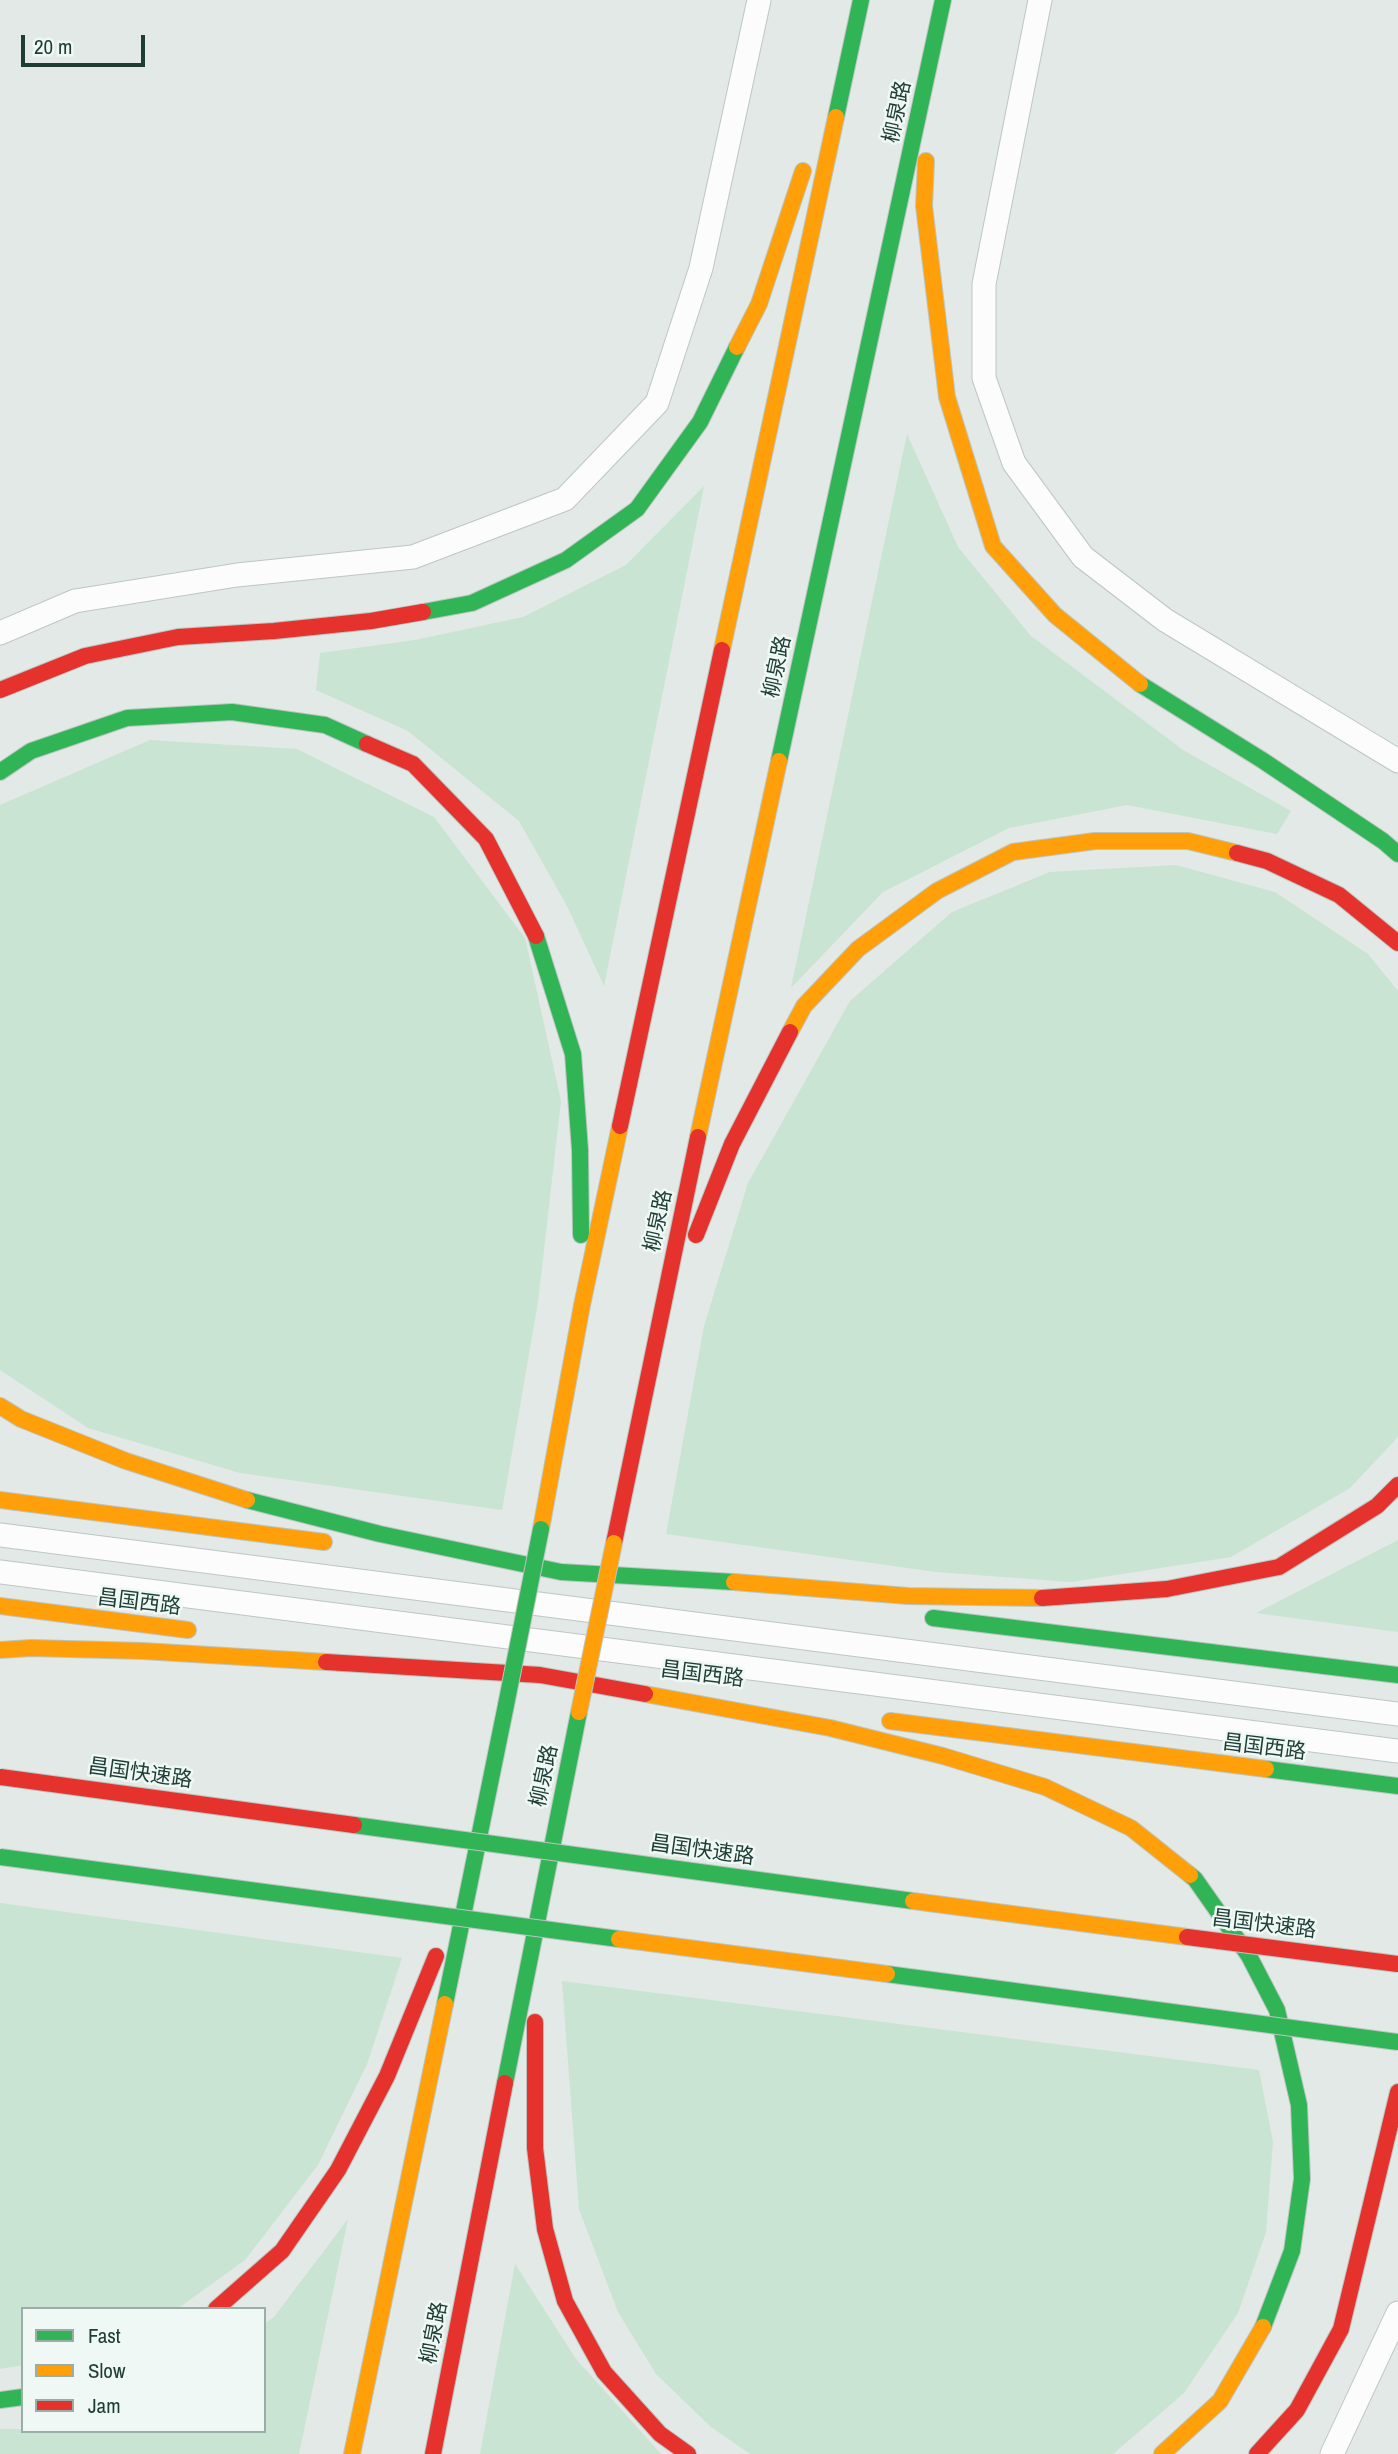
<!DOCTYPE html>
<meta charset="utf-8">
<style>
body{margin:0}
#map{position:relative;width:1398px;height:2454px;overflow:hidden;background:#e2e9e6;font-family:"Archivo Narrow",sans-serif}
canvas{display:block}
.legend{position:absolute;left:21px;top:2307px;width:245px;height:126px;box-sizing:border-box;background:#eff8f4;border:2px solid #9bada8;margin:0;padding:9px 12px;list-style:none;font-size:21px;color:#1e3d35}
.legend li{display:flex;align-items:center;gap:14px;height:35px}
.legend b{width:35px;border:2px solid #9bada8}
.scale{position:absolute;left:21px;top:35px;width:124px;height:32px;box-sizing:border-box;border:4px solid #1e3d35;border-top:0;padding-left:9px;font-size:21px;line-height:24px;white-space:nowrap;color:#1e3d35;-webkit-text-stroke:5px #eff8f4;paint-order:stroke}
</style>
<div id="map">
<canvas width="1398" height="2454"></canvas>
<ul class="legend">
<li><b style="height:9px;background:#30b455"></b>Fast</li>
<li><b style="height:9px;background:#ff9f0a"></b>Slow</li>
<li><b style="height:9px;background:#e5322d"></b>Jam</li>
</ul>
<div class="scale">20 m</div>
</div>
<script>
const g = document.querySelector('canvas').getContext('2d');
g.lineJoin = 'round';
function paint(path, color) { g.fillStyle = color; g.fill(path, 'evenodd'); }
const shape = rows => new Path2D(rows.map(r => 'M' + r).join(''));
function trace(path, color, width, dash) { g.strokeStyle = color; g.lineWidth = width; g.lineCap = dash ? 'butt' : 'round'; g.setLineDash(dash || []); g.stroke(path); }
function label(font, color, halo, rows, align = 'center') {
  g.font = font + ' "Archivo Narrow","Noto Sans SC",sans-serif'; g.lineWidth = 5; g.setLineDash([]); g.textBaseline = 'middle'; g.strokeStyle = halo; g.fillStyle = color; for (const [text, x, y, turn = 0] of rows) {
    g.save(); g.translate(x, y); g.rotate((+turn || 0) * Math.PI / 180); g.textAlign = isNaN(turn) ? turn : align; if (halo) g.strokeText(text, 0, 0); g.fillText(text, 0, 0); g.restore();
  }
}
paint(shape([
 [907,434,958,547,1031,636,1183,750,1291,811,1277,834,1127,805,1009,828,883,892,791,988],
 [704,486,604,986,567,906,519,821,408,731,316,690,320,653,415,640,523,617,626,565],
 [150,740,297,749,434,817,525,938,561,1101,538,1302,502,1510,240,1473,88,1428,0,1370,0,805],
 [1176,865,1275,892,1368,954,1398,991,1398,1437,1350,1488,1231,1557,1071,1582,936,1572,666,1534,704,1326,748,1183,850,1001,952,912,1050,872],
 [1398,1540,1398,1632,1256,1613],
 [0,1903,402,1958,367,2064,318,2165,245,2260,177,2309,23,2309,23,2365,0,2369],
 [562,1981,1259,2070,1273,2142,1266,2232,1238,2313,1184,2393,1113,2454,750,2454,711,2427,656,2374,618,2312,579,2209],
 [348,2219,299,2454,0,2454,0,2429,23,2429,23,2431,264,2431,264,2324,274,2317],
 [515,2264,576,2359,661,2454,480,2454]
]), '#c9e4d2');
const lane = shape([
 [1040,0,984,284,984,378,1014,463,1083,557,1165,620,1398,761],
 [0,633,75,601,237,575,413,557,565,499,657,403,701,268,759,0],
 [0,1535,1398,1714],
 [0,1572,1398,1751],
 [1332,2454,1398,2313]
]);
const fast = shape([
 [836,117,861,0],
 [423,612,472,603,566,560,637,509,700,422,737,347],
 [1140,684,1262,760,1383,841,1398,854],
 [779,761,943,0],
 [0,772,31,751,127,718,232,712,325,725,367,744],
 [536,936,573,1054,580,1150,581,1235],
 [247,1500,380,1534,561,1572,734,1582],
 [933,1618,1398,1675],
 [1266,1769,1398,1786],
 [1190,1875,1195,1879,1249,1956,1277,2010,1299,2105,1302,2179,1292,2251,1263,2327],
 [445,2004,506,1705],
 [505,2083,579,1712],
 [0,2400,23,2397]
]);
const slow = shape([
 [926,161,924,206,947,397,993,546,1055,615,1140,684],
 [737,347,759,304,803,171],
 [722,650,836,117],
 [790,1032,804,1006,858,949,937,891,1013,852,1095,841,1188,841,1237,853],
 [698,1137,779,761],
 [0,1406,21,1419,126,1461,247,1500],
 [0,1500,324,1542],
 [541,1529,582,1305,620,1126],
 [734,1582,908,1596,1042,1598],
 [0,1606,188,1630],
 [0,1650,31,1648,143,1651,326,1662],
 [645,1694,830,1728,943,1756,1045,1787,1131,1828,1190,1875],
 [890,1721,1266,1769],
 [352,2454,445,2004],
 [1162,2454,1220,2401,1263,2327]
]);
const jam = shape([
 [0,690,85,656,178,637,274,631,371,621,423,612],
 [367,744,413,764,486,839,536,936],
 [1237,853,1267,861,1339,895,1398,943],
 [620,1126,722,650],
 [696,1235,732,1144,790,1032],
 [614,1543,698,1137],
 [1042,1598,1167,1589,1279,1567,1377,1506,1398,1485],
 [326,1662,540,1675,645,1694],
 [535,2022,535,2148,545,2229,565,2301,604,2372,660,2434,688,2454],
 [216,2309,282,2251,338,2170,387,2076,436,1956],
 [433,2454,505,2083],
 [1257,2454,1297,2410,1341,2329,1398,2092]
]);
trace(lane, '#bfc6c3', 25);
trace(fast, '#bbc5c2', 18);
trace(slow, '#bbc5c2', 18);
trace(jam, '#bbc5c2', 18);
trace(lane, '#fbfcfb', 23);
trace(fast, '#30b455', 16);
trace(slow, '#ff9f0a', 16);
trace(jam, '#e5322d', 16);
const fastBridge = shape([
 [506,1705,541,1529],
 [354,1825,913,1901],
 [0,1857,619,1939],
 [887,1974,1398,2042]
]);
const slowBridge = shape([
 [579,1712,614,1543],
 [913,1901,1187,1937],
 [619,1939,887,1974]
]);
const jamBridge = shape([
 [0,1777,354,1825],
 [1187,1937,1398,1964]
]);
trace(fastBridge, '#bbc5c2', 18, []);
trace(slowBridge, '#bbc5c2', 18, []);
trace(jamBridge, '#bbc5c2', 18, []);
trace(fastBridge, '#30b455', 16);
trace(slowBridge, '#ff9f0a', 16);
trace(jamBridge, '#e5322d', 16);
label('21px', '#1e3d35', '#eff8f4', [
 ["柳泉路",898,112,-78],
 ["柳泉路",778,667,-78],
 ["柳泉路",659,1221,-78],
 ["昌国西路",139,1603,7],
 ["昌国西路",702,1675,7],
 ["昌国西路",1264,1748,7],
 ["昌国快速路",140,1774,8],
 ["柳泉路",545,1776,-78],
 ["昌国快速路",702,1851,8],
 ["昌国快速路",1264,1925,7],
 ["柳泉路",435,2333,-79]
]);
</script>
